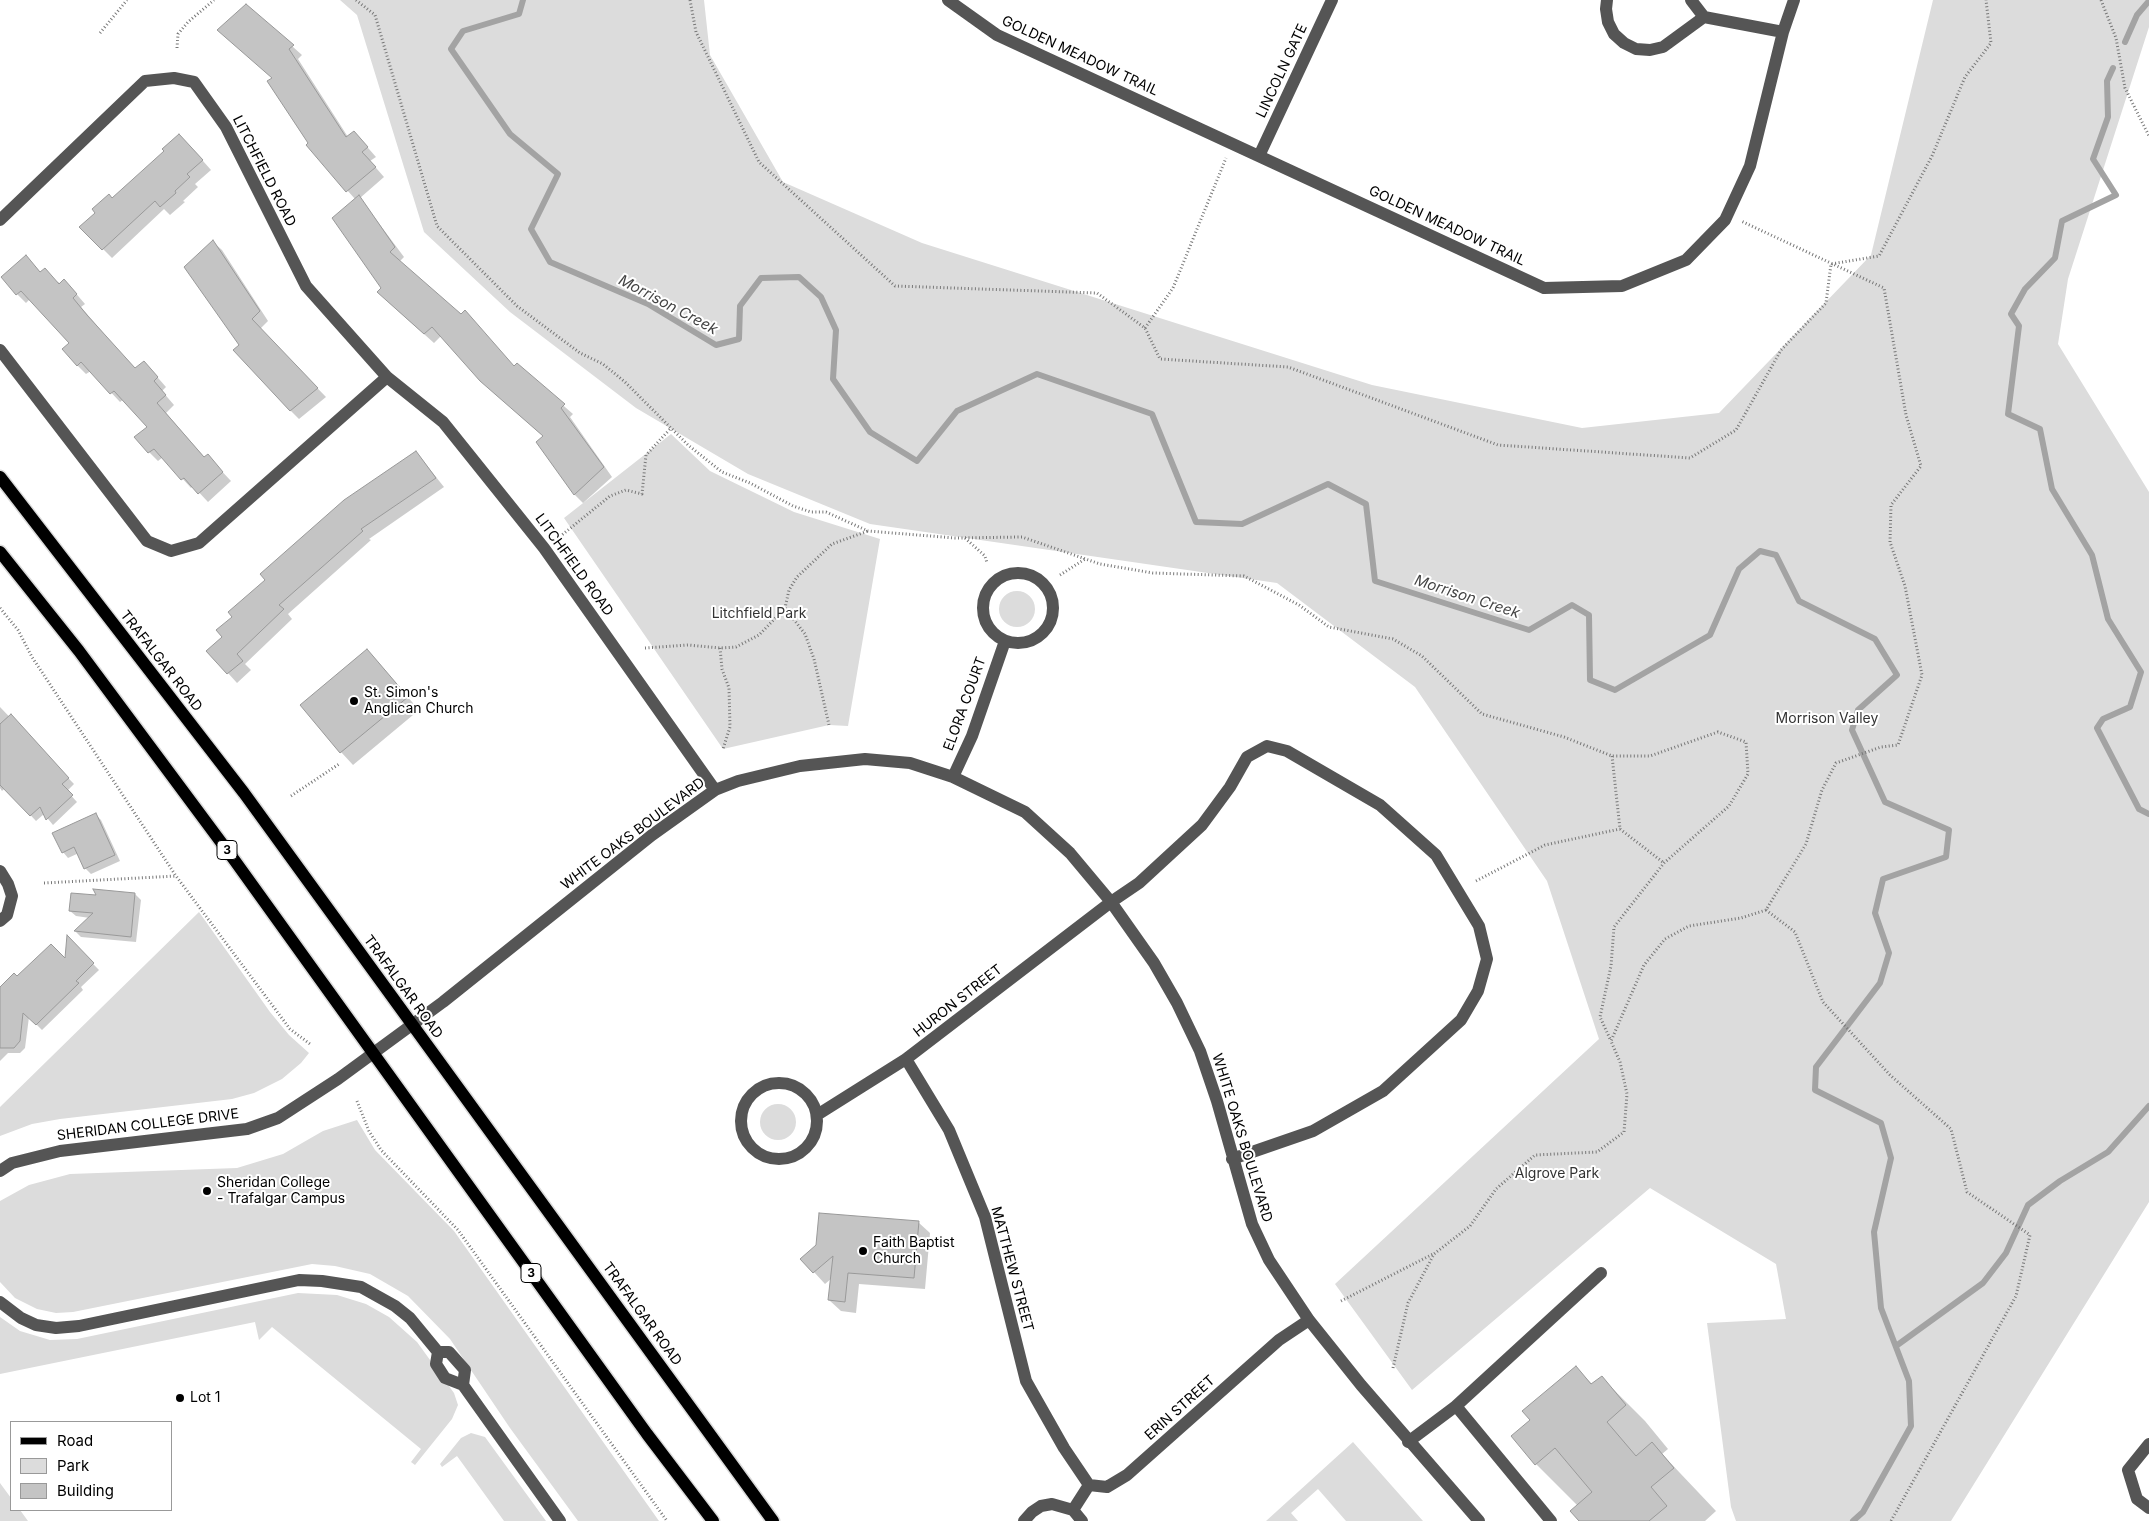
<!DOCTYPE html>
<style>
body{margin:0}
#map{position:relative;width:2149px;height:1521px;overflow:hidden;background:#fff;font-family:Inter,sans-serif}
canvas{display:block}
.legend{position:absolute;left:10px;top:1421px;width:162px;height:90px;box-sizing:border-box;background:#fff;border:1px solid #999;margin:0;padding:6px 9px;list-style:none;font-size:15px;color:#000}
.legend li{display:flex;align-items:center;gap:10px;height:25px}
.legend b{width:25px;border:1px solid #999}
</style>
<div id="map">
<canvas width="2149" height="1521"></canvas>
<ul class="legend">
<li><b style="height:6px;background:#000"></b>Road</li>
<li><b style="height:14px;background:#dcdcdc"></b>Park</li>
<li><b style="height:14px;background:#c4c4c4"></b>Building</li>
</ul>
</div>
<script>
const g = document.querySelector('canvas').getContext('2d');
g.lineJoin = 'round';
function paint(path, color) { g.fillStyle = color; g.fill(path, 'evenodd'); }
const shape = rows => new Path2D(rows.map(r => 'M' + r).join(''));
function trace(path, color, width, dash) { g.strokeStyle = color; g.lineWidth = width; g.lineCap = dash ? 'butt' : 'round'; g.setLineDash(dash || []); g.stroke(path); }
function label(font, color, halo, rows, align = 'center') {
  g.font = font + ' Inter,sans-serif'; g.lineWidth = 4; g.setLineDash([]); g.textBaseline = 'middle'; g.strokeStyle = halo; g.fillStyle = color; for (const [text, x, y, turn = 0] of rows) {
    g.save(); g.translate(x, y); g.rotate((+turn || 0) * Math.PI / 180); g.textAlign = isNaN(turn) ? turn : align; if (halo) g.strokeText(text, 0, 0); g.fillText(text, 0, 0); g.restore();
  }
}
paint(shape([
 [340,0,704,0,710,55,783,182,922,243,1372,385,1582,428,1719,413,1871,255,1933,0,2149,0,2149,27,2068,279,2058,344,2149,492,2149,1202,1951,1521,1736,1521,1731,1507,1707,1323,1786,1319,1776,1264,1650,1188,1412,1390,1335,1284,1599,1039,1547,881,1415,687,1277,583,870,524,748,474,636,408,510,312,424,232,357,15],
 [671,434,710,471,794,512,880,539,848,726,829,725,723,749,564,518],
 '999 609a18 18 0 1 1 36 0a18 18 0 1 1-36 0Z',
 [199,912,270,1012,289,1035,309,1053,301,1063,282,1079,254,1093,232,1099,60,1119,32,1124,0,1136,0,1107],
 '760 1122a18 18 0 1 1 36 0a18 18 0 1 1-36 0Z',
 [357,1120,375,1150,454,1231,659,1521,578,1521,510,1428,450,1339,408,1296,370,1274,335,1266,312,1264,73,1312,56,1313,37,1309,15,1298,0,1282,0,1201,29,1185,70,1174,237,1168,283,1154,323,1131],
 [298,1293,337,1295,366,1304,389,1317,417,1342,454,1393,458,1405,452,1419,415,1465,411,1462,421,1449,272,1327,259,1340,255,1322,0,1374,0,1317,20,1331,50,1340,77,1339],
 [471,1433,485,1437,546,1521,504,1521,457,1456,442,1467,440,1464,461,1438],
 [1353,1442,1423,1521,1346,1521,1318,1489,1291,1513,1298,1521,1266,1521],
 [0,1483,11,1498,11,1510,20,1510,28,1521,0,1521]
]), '#dcdcdc');
paint(shape([
 [246,5,302,55,298,59,348,137,362,141,376,157,370,161,384,177,360,198,404,257,399,262,461,316,465,312,514,367,517,365,573,414,570,417,612,477,583,503,574,494,544,437,491,390,441,336,434,343,387,301,355,199,307,145,310,143,273,78],
 [188,144,211,170,195,184,198,187,183,201,185,202,170,215,164,209,112,258,81,227,112,199],
 [213,242,222,250,268,321,260,329,326,397,299,419,290,410],
 [35,266,41,273,73,290,85,304,81,307,135,370,152,371,166,387,162,391,174,405,166,413,205,458,216,465,231,481,208,502,193,486,191,488,163,457,158,461,149,452,136,438,148,427,124,399,120,402,91,371,86,374,77,365,71,343,30,299,26,303,17,294],
 [416,452,444,487,369,539,371,540,288,614,292,619,245,664,251,670,237,683,208,651],
 [367,650,419,710,353,765,341,752],
 [0,707,74,784,67,791,77,802,53,825,44,814,36,821,5,788,2,791,0,788],
 [96,815,101,820,120,861,91,874,86,869,79,853,68,858,63,852],
 [135,894,141,900,136,942,81,937,75,931,90,918,76,916,70,911,98,896],
 [68,938,99,970,81,987,83,990,42,1030,29,1017,25,1048,20,1053,8,1053,0,1061,0,989,17,978,66,961],
 [918,1222,930,1233,925,1289,859,1284,856,1313,841,1311,829,1300,832,1278,825,1284,802,1259],
 [1576,1368,1593,1385,1602,1378,1645,1421,1668,1449,1662,1454,1716,1511,1705,1521,1580,1521,1578,1506,1536,1464,1513,1436,1532,1421]
]), '#0003');
trace(shape([
 [523,0,519,14,463,31,451,49,510,134,558,174,531,229,550,262,648,304,716,345,739,339,740,306,761,278,799,277,821,297,836,330,833,379,870,432,917,461,957,411,1037,374,1152,414,1196,522,1242,524,1328,484,1366,504,1375,581,1529,630,1572,605,1589,615,1590,680,1615,690,1710,635,1739,569,1760,551,1776,555,1799,601,1875,639,1897,675,1858,710,1852,730,1885,802,1949,830,1946,857,1883,879,1875,913,1889,953,1880,983,1816,1067,1815,1090,1881,1123,1891,1158,1874,1232,1881,1308,1909,1381,1911,1426,1863,1512,1853,1521],
 [2125,42,2137,15,2149,1],
 [2113,68,2107,81,2108,117,2093,159,2116,195,2062,221,2055,258,2025,289,2011,314,2019,326,2008,414,2040,429,2052,489,2092,555,2108,619,2141,672,2130,707,2103,719,2097,728,2139,809,2149,814],
 [1896,1346,1983,1283,2006,1253,2028,1205,2060,1181,2108,1152,2149,1106]
]), '#a3a3a3', 6);
const building = shape([
 [246,4,294,45,289,49,346,137,354,131,368,147,362,152,376,167,346,192,306,145,308,143,267,81,272,78,217,30,246,4],
 [179,134,203,160,187,174,190,177,175,191,176,193,160,207,155,201,102,250,79,227,95,213,92,209,109,194,112,198,164,151,162,149,179,134],
 [359,195,395,247,390,252,461,314,465,310,514,366,517,363,565,404,561,408,604,467,574,495,536,442,543,436,480,381,432,327,424,334,377,292,381,288,332,218,359,195],
 [213,240,260,311,252,319,318,388,290,411,233,350,239,345,184,267,213,240],
 [26,255,40,272,45,268,59,284,64,279,77,294,73,298,87,315,135,368,144,361,158,377,154,381,166,395,157,403,204,457,208,454,223,472,198,494,184,478,181,480,154,449,148,453,134,437,147,427,114,391,110,394,81,362,77,366,62,349,69,343,21,291,16,295,1,277,26,255],
 [416,451,436,478,361,529,363,531,279,605,284,609,237,654,243,661,227,674,206,651,222,637,216,630,232,617,228,612,265,580,260,574,344,500,416,451],
 [367,649,408,697,340,753,300,705,367,649],
 [11,714,69,778,62,784,73,795,46,820,40,807,30,816,0,785,0,724,11,714],
 [96,813,115,855,84,869,74,847,62,853,52,833,96,813],
 [93,889,135,893,131,937,74,931,93,913,69,911,71,893,96,895,93,889],
 [67,935,94,963,76,981,79,983,36,1025,23,1013,20,1041,14,1048,0,1048,0,987,14,973,17,976,51,944,65,958,67,935],
 [819,1213,919,1221,914,1278,848,1273,845,1302,828,1300,833,1256,813,1273,800,1259,816,1245,819,1213],
 [1576,1366,1591,1384,1602,1376,1626,1405,1607,1422,1636,1456,1652,1442,1674,1468,1651,1487,1667,1506,1649,1521,1579,1521,1570,1511,1592,1492,1555,1448,1535,1465,1511,1436,1530,1420,1522,1411,1576,1366]
]);
paint(building, '#c4c4c4');
trace(building, '#999', 1);
const major = shape([
 [0,477,244,793,773,1521],
 [0,552,79,651,235,861,647,1434,713,1521]
]);
trace(major, '#dbdbdb', 15);
trace(shape([
 [356,0,375,15,437,226,517,306,580,353,603,364,625,382,688,445,722,472,750,483,793,506,811,512,826,512,868,531,955,538,1022,537,1100,564,1153,573,1244,576,1299,605,1329,627,1393,639,1422,656,1482,714,1564,737,1612,756,1650,756,1718,732,1746,742,1748,774,1729,806,1664,863,1614,927,1611,966,1600,1017,1611,1041],
 [690,0,696,32,759,162,895,286,1097,293,1145,328,1160,359,1288,367,1498,445,1690,458,1736,430,1781,350,1826,303,1831,264,1879,256,1932,156,1965,77,1991,43,1986,0],
 [2101,0,2116,38,2125,88,2149,136],
 [100,33,127,0],
 [177,48,178,34,188,22,214,0],
 [1145,328,1173,288,1226,158],
 [965,538,985,556,987,563],
 [557,539,610,496,626,490,642,494,646,455,671,428],
 [1060,575,1085,559],
 [0,608,18,630,32,657,176,876,290,1029,310,1044],
 [785,608,805,634,814,659,829,725],
 [645,648,688,645,720,648,736,647,759,635,785,608,789,590,797,577,832,544,868,531],
 [720,648,722,669,729,688,730,727,723,749],
 [1612,756,1620,829,1664,863],
 [291,796,339,764],
 [1476,881,1545,845,1620,829],
 [44,883,176,876],
 [1766,910,1795,932,1823,1002,1890,1075,1951,1129,1967,1192,2030,1235,2016,1296,1891,1521],
 [357,1101,369,1131,381,1150,458,1230,667,1521],
 [1341,1301,1433,1254],
 [1393,1368,1408,1303,1434,1254,1470,1226,1496,1189,1535,1155,1597,1152,1624,1132,1627,1094,1620,1062,1611,1041,1644,965,1665,939,1689,926,1741,918,1766,910,1806,844,1822,790,1836,763,1881,747,1898,745,1922,675,1905,586,1890,542,1891,505,1921,466,1906,415,1884,288,1741,221]
]), '#777', 3, [1, 2.5]);
trace(shape([
 [948,0,997,35,1544,288,1622,286,1686,260,1725,220,1750,166,1783,32,1794,0],
 [1607,0,1606,9,1608,22,1614,34,1624,43,1636,49,1650,50,1663,47,1704,17,1691,0],
 [1704,17,1783,32],
 [1259,156,1332,0],
 [0,220,145,81,174,78,194,82,226,127,306,286,387,377,443,422,544,548,715,790],
 [0,350,147,541,171,551,199,543,387,377],
 '983 608a35 35 0 1 1 70 0a35 35 0 1 1-70 0Z',
 [953,777,972,736,1005,641],
 [0,871,8,884,12,896,7,915,0,921],
 [906,1059,949,1130,985,1217,1026,1381,1064,1448,1089,1485],
 '741 1121a38 38 0 1 1 76 0a38 38 0 1 1-76 0Z',
 [817,1115,906,1059,1111,902,1139,883,1202,825,1230,787,1247,757,1267,746,1287,751,1380,805,1436,855,1479,926,1487,959,1478,991,1461,1020,1383,1091,1313,1131,1232,1159],
 [0,1171,12,1163,60,1151,247,1129,278,1118,338,1079,443,1002,652,835,715,790,738,781,800,766,865,759,910,763,953,777,1025,812,1070,853,1111,902,1154,963,1177,1003,1200,1051,1217,1101,1252,1224,1269,1260,1309,1320,1361,1385,1479,1521],
 [0,1302,21,1318,36,1325,56,1328,79,1326,299,1280,322,1281,361,1287,395,1306,410,1318,438,1352],
 [438,1352,436,1364,445,1378,463,1385,560,1521],
 [438,1352,449,1352,465,1370,463,1385],
 [1456,1406,1601,1273],
 [1408,1442,1456,1406,1551,1521],
 [2149,1444,2128,1470,2137,1499,2149,1508],
 [1073,1510,1089,1485,1107,1487,1127,1475,1279,1340,1309,1320],
 [1024,1521,1032,1512,1041,1506,1052,1504,1073,1510,1082,1521]
]), '#555', 12);
trace(major, '#000', 12);
for (const [x, y, r, color] of [
 [354,701,5,"#000"],
 [207,1191,5,"#000"],
 [863,1251,5,"#000"],
 [180,1398,5,"#000"]
]) { const dot = new Path2D(); dot.arc(x, y, r, 0, 2 * Math.PI); g.fillStyle = color; g.fill(dot); trace(dot, '#fff', 2); }
for (const [x, y, w] of [
 [227,850,20],
 [531,1273,20]
]) { const box = new Path2D(); box.roundRect(x - w / 2, y - 9.5, w, 19, 4); g.fillStyle = '#fff'; g.fill(box); trace(box, '#000', 1); }
label('bold 12px', '#000', null, [
 ["3",227,850],
 ["3",531,1273]
]);
label('14px', '#000', '#fff', [
 ["GOLDEN MEADOW TRAIL",1080,56,25],
 ["LINCOLN GATE",1282,71,-65],
 ["LITCHFIELD ROAD",264,171,63],
 ["GOLDEN MEADOW TRAIL",1447,226,25],
 ["LITCHFIELD ROAD",574,565,54],
 ["TRAFALGAR ROAD",161,661,52],
 ["ELORA COURT",965,704,-70],
 ["WHITE OAKS BOULEVARD",633,834,-37],
 ["TRAFALGAR ROAD",403,987,54],
 ["HURON STREET",958,1001,-38],
 ["SHERIDAN COLLEGE DRIVE",148,1125,-7],
 ["WHITE OAKS BOULEVARD",1242,1138,73],
 ["MATTHEW STREET",1012,1269,75],
 ["TRAFALGAR ROAD",642,1314,54],
 ["ERIN STREET",1180,1408,-42]
]);
label('14px', '#333', '#fff', [
 ["Litchfield Park",759,614],
 ["Morrison Valley",1827,719],
 ["Algrove Park",1557,1174]
]);
label('14px', '#000', '#fff', [
 ["St. Simon's",364,693],
 ["Anglican Church",364,709],
 ["Sheridan College",217,1183],
 ["- Trafalgar Campus",217,1199],
 ["Faith Baptist",873,1243],
 ["Church",873,1259],
 ["Lot 1",190,1398]
], 'left');
label('italic 15px', '#444', '#fff', [
 ["Morrison Creek",668,305,28],
 ["Morrison Creek",1467,597,18]
]);
</script>
